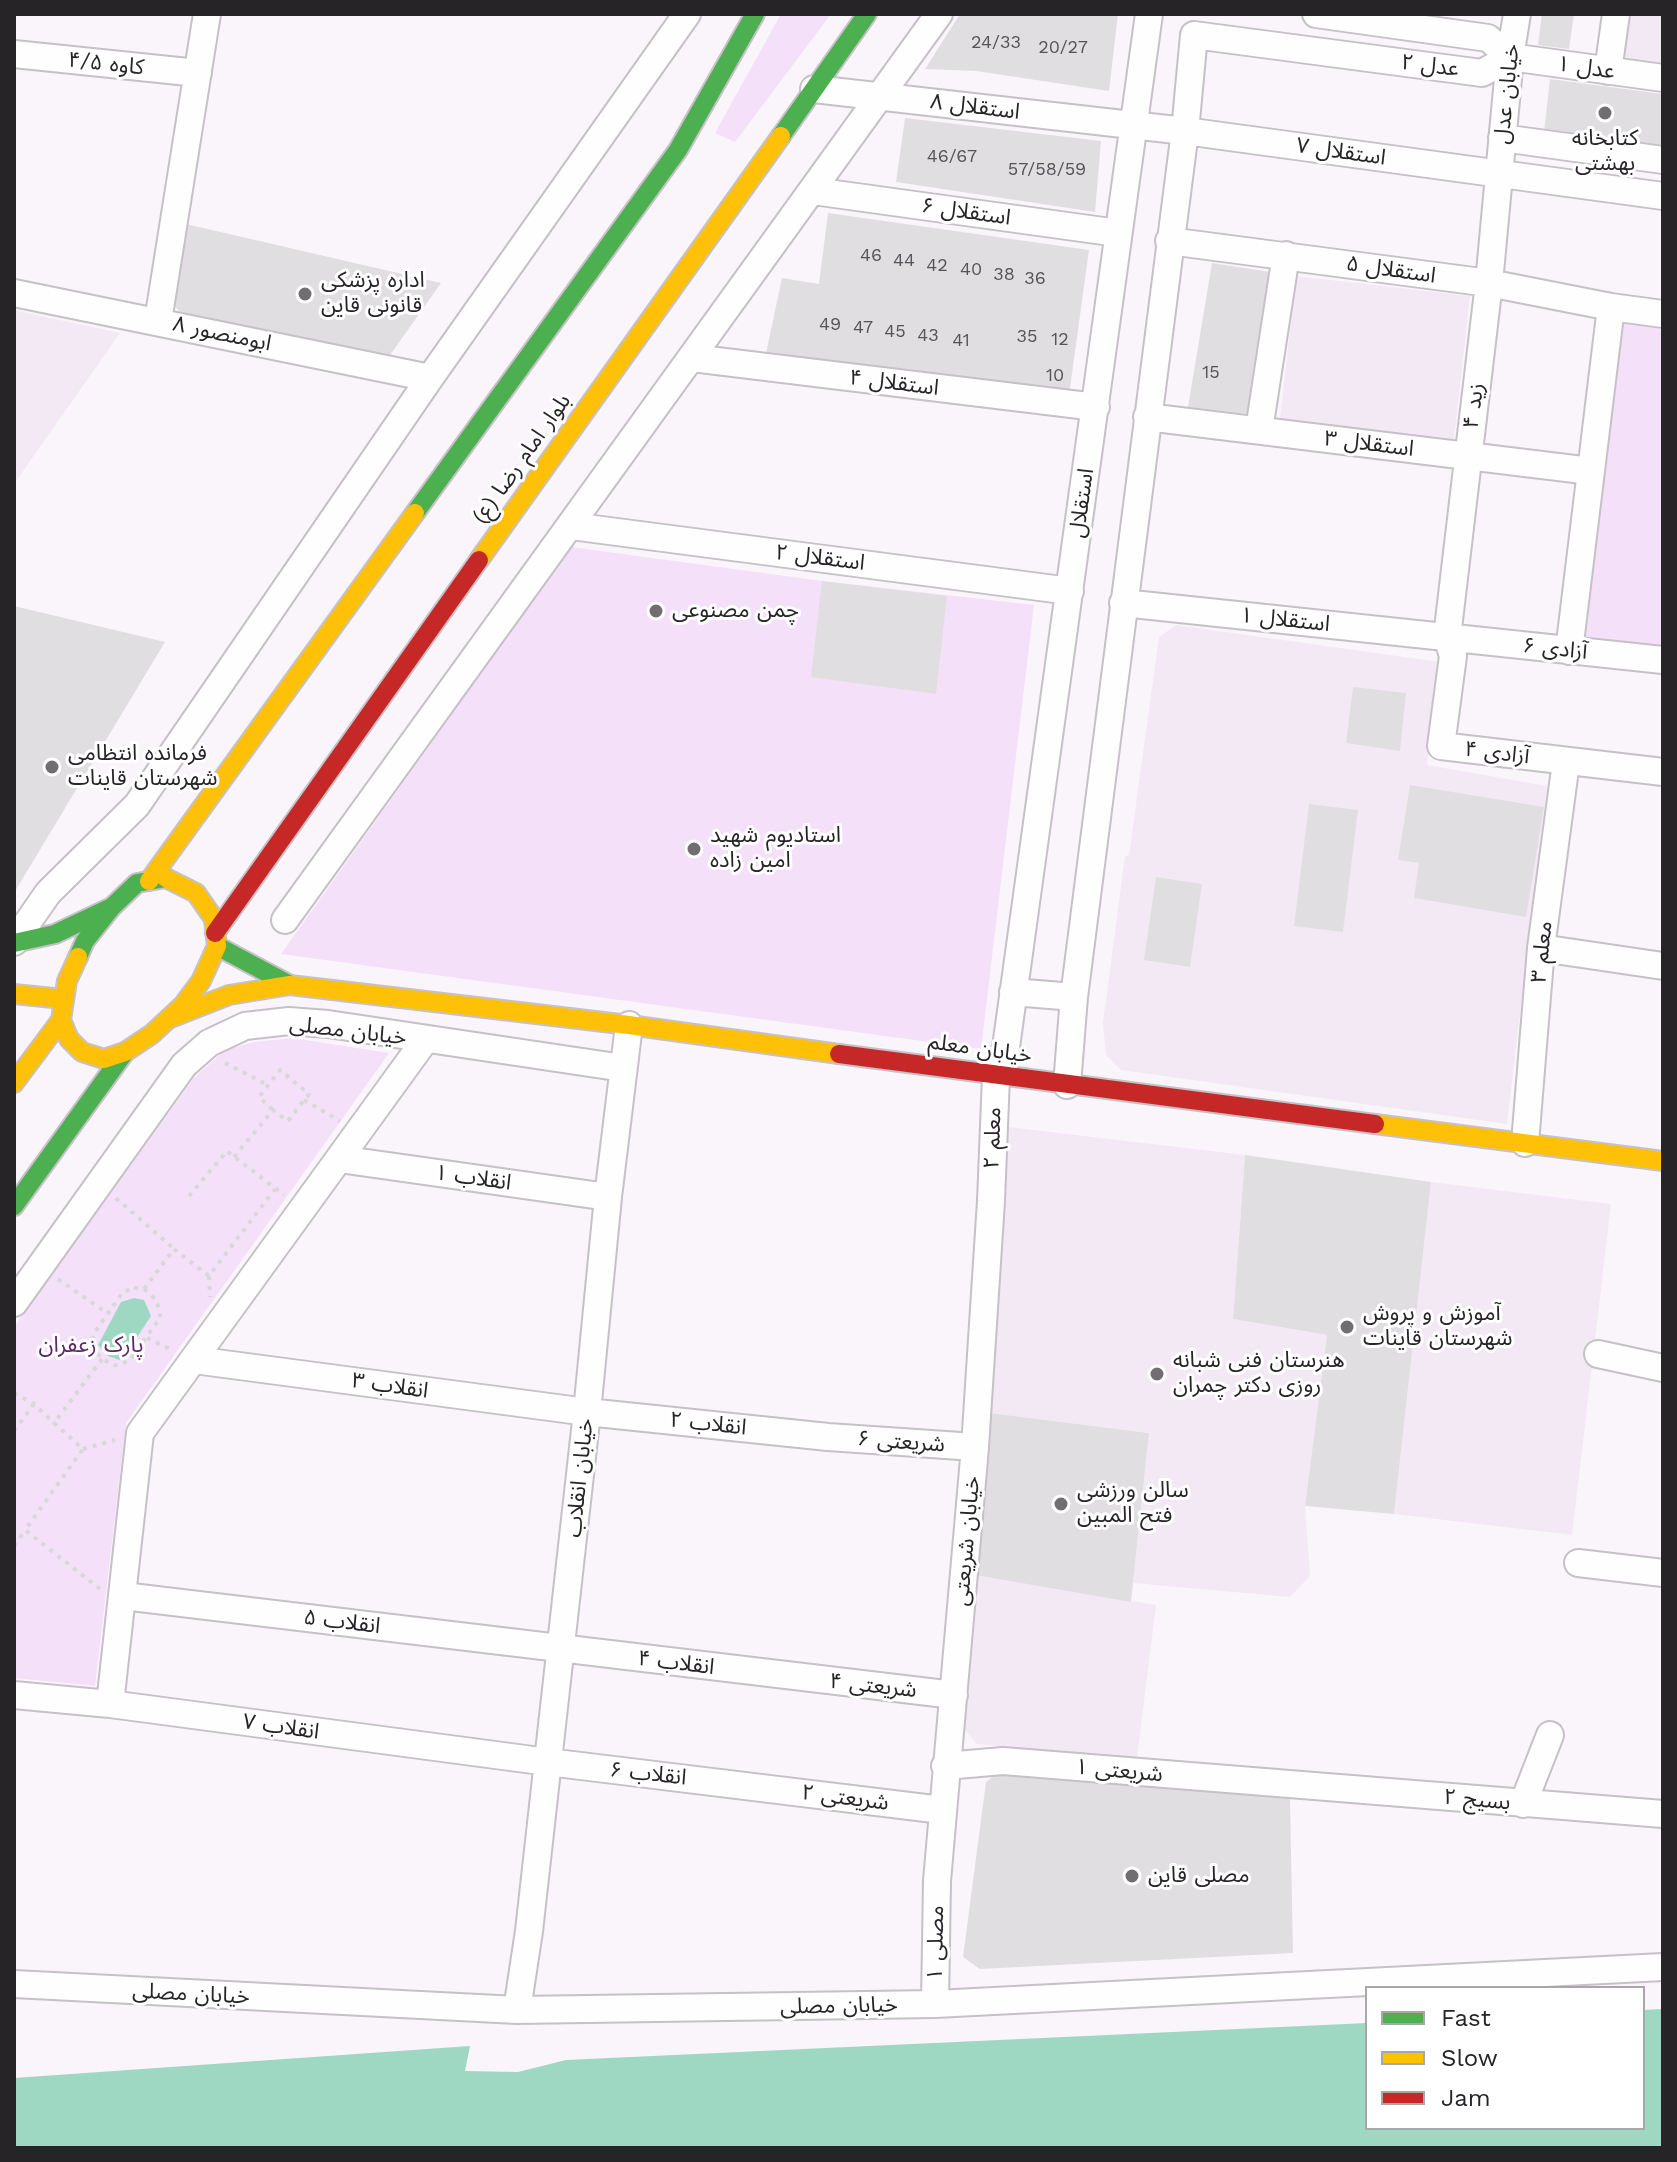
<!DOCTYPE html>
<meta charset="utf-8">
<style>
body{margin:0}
#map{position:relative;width:1677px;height:2162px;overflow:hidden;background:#faf5fa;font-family:"Work Sans",sans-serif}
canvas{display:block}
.frame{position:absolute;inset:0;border:16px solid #272428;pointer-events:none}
.legend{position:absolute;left:1365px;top:1986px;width:280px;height:144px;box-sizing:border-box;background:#fff;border:2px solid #a9a7a9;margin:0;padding:10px 14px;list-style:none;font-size:24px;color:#272428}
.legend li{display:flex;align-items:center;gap:16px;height:40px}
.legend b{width:40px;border:2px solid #a9a7a9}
</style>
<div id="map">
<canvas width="1677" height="2162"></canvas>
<div class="frame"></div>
<ul class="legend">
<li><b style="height:10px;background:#4caf50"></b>Fast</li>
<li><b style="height:10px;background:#ffc107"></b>Slow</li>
<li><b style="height:10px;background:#c62828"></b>Jam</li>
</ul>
</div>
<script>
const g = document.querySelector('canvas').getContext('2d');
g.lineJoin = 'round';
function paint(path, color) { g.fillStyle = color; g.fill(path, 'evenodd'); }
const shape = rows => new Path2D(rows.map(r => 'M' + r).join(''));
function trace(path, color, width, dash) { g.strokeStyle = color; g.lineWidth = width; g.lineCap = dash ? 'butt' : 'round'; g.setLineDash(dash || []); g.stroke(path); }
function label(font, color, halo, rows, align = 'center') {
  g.font = font + ' "Work Sans","Noto Sans Arabic",sans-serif'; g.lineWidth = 6; g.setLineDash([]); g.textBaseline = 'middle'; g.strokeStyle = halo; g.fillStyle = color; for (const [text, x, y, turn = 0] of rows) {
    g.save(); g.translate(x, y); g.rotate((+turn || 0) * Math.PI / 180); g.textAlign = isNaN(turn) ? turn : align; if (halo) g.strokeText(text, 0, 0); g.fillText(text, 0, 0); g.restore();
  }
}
paint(shape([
 [1627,14,1663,14,1663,65,1621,59],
 [1296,276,1470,296,1454,439,1280,419],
 [14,310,120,333,14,484],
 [1176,625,1440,662,1427,765,1547,786,1507,1124,1121,1070,1106,1055,1103,1023,1125,856,1129,855,1159,637],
 [1008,1127,1245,1155,1233,1319,1327,1335,1305,1506,1310,1576,1290,1597,1133,1583,1149,1433,990,1413],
 [1431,1182,1611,1204,1572,1535,1394,1514],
 [975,1575,1156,1605,1137,1758,977,1744,965,1730]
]), '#f3e9f5');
paint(shape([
 [781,14,831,14,735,142,715,133],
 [1624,323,1663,329,1663,656,1582,649],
 [571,547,822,581,1034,605,981,1049,281,954],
 [292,1038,389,1053,126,1423,95,1686,14,1678,14,1327,194,1078,225,1050,254,1042]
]), '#f4e0f9');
paint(shape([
 [134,1298,144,1300,151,1316,126,1354,119,1360,108,1356,98,1345,121,1302],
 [1663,2009,1663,2148,14,2148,14,2078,470,2046,465,2071,518,2072,566,2060,1367,2023,1367,2128,1643,2128,1643,2010]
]), '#9ed8c3');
paint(shape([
 [960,14,1118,14,1109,91,976,71,925,69],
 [1542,14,1574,14,1569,49,1538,45],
 [1550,79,1663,94,1663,146,1544,132],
 [905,118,1101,141,1095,212,896,182],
 [828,213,1089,250,1069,395,906,369,765,358,782,278,819,284],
 [186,224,441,283,388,358,182,315,175,306],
 [1212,263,1277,273,1258,415,1188,407],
 [822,581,947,596,936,694,811,677],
 [14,606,165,642,14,893],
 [1353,687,1406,693,1400,751,1346,743],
 [1410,785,1544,807,1526,917,1414,898,1419,863,1398,860],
 [1309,804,1358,810,1343,932,1294,926],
 [1156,877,1202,884,1190,967,1144,960],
 [1245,1155,1431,1182,1394,1514,1305,1506,1327,1335,1233,1319],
 [990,1413,1149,1433,1131,1602,975,1575],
 [997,1773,1290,1799,1293,1953,980,1969,963,1957,986,1782]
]), '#e1dee2');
const street = shape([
 [1316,14,1488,38,1510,57],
 [1517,14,1510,57,1489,283,1447,637,1453,656,1441,746,1663,772],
 [14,54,198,73],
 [1510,57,1663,78],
 [1608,71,1616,14],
 [814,89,1185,131,1663,196],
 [1502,138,1663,160],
 [813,191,1118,233],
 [1169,241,1489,283,1611,307,1663,314],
 [14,293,430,378],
 [158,321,207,14],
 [692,358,1096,407],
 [1147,417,1591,471],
 [1259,430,1286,255],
 [571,526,1070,591],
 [1123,603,1663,660],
 [1569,651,1611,307],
 [285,920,939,14],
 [14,942,48,893,137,805,430,378,687,14],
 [1541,948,1663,966],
 [1013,992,1074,997],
 [1067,1085,1074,997,1185,131,1194,35,1482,73,1510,57],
 [1525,1143,1541,948,1566,762],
 [339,1159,608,1197],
 [14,1303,184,1065,209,1043,245,1026,289,1021,328,1024,623,1068],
 [1598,1354,1663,1368],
 [194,1360,587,1412,828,1437,975,1447],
 [1578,1563,1663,1573],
 [123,1596,954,1695],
 [14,1695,110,1704,548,1762,942,1810],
 [110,1704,140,1433,425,1040],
 [945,1766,1003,1761,1663,1814],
 [1523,1804,1550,1735],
 [14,1984,517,2010,935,2004,1663,1967],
 [935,2004,937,1881,975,1447,991,1201,996,1076,1006,1047,1149,14],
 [517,2010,529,1931,587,1412,608,1197,629,1025]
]);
const fast = shape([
 [781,136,867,14],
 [415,513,678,150,755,14],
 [14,943,55,934,112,907],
 [217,946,290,985],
 [78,957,85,941,112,907,137,883,166,878],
 [14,1206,125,1052]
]);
const slow = shape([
 [479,560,781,136],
 [149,881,415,513],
 [78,957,67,981,61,1020,69,1039,82,1052,104,1059,125,1052,152,1034,183,1005,201,981,217,946,214,919,196,893,166,878],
 [14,994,63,999],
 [168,1019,229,995,290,985,629,1025,839,1054],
 [14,1083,61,1020],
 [1375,1124,1663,1161]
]);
const jam = shape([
 [215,933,479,560],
 [839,1054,1375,1124]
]);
trace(street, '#c5c1c6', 30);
trace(fast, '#c5c1c6', 22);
trace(slow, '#c5c1c6', 22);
trace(jam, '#c5c1c6', 22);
trace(shape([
 [225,1063,268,1085],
 [304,1100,340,1121],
 [234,1157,273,1110,288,1121,309,1094,280,1070,259,1097,273,1110],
 [189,1196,227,1151,284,1195],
 [116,1198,174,1249],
 [209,1276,210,1297],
 [58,1279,107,1313],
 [134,1288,144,1289,153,1297,160,1309,160,1318,131,1358,121,1365,114,1365,102,1359,91,1344,94,1333,123,1292,134,1288],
 [144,1289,174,1249,209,1276,275,1189],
 [147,1338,174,1351],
 [14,1393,34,1404,54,1423],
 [14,1431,34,1404],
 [83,1449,115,1440],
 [14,1546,25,1530],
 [100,1589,25,1530,83,1449,54,1423,102,1359]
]), '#d9d7d9', 4, [4, 6]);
trace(street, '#fefefe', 26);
trace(fast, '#4caf50', 18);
trace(slow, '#ffc107', 18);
trace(jam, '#c62828', 18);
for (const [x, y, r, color] of [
 [1605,113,8,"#716d72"],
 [305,294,8,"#716d72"],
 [656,611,8,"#716d72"],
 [52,767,8,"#716d72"],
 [694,849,8,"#716d72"],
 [1347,1327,8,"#716d72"],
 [1157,1374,8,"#716d72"],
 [1061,1504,8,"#716d72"],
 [1132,1876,8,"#716d72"]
]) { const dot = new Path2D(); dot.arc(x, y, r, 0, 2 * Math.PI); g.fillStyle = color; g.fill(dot); trace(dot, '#fff', 3); }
label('18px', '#565458', null, [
 ["24/33",996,43],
 ["20/27",1063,48],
 ["46/67",952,157],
 ["57/58/59",1047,170],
 ["46",871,256],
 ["44",904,261],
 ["42",937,266],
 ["40",971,270],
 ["38",1004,275],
 ["36",1035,279],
 ["49",830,325],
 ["47",863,328],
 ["45",895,332],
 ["43",928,336],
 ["35",1027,337],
 ["12",1060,340],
 ["41",961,341],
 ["15",1211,373],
 ["10",1055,376]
]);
label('22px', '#272428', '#fff', [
 ["کاوه ۴/۵",106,64,6],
 ["عدل ۲",1430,66,7],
 ["عدل ۱",1586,68,8],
 ["خیابان عدل",1507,94,-84],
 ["استقلال ۸",975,107,7],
 ["استقلال ۷",1341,152,8],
 ["استقلال ۶",966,212,8],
 ["استقلال ۵",1391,270,8],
 ["ابومنصور ۸",222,334,12],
 ["استقلال ۴",894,383,7],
 ["زید ۴",1474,406,-83],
 ["استقلال ۳",1369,444,7],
 ["بلوار امام رضا (ع)",522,459,-55],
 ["استقلال",1082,503,-82],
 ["استقلال ۲",820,558,7],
 ["استقلال ۱",1285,620,6],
 ["آزادی ۶",1555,649,6],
 ["آزادی ۴",1497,753,7],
 ["معلم ۳",1542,952,-84],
 ["خیابان مصلی",348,1031,7],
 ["خیابان معلم",980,1049,8],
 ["معلم ۲",993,1138,-88],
 ["انقلاب ۱",473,1178,8],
 ["انقلاب ۳",390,1386,8],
 ["انقلاب ۲",708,1424,6],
 ["شریعتی ۶",901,1442,4],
 ["خیابان انقلاب",580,1478,-84],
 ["خیابان شریعتی",967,1541,-85],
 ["انقلاب ۵",342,1622,7],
 ["انقلاب ۴",676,1663,7],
 ["شریعتی ۴",873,1686,6],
 ["انقلاب ۷",281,1727,8],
 ["شریعتی ۱",1119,1771,5],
 ["انقلاب ۶",648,1774,6],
 ["شریعتی ۲",845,1798,7],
 ["بسیج ۲",1477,1800,5],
 ["مصلی ۱",936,1943,-89],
 ["خیابان مصلی",191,1994,3],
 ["خیابان مصلی",839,2006,-1]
]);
label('22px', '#272428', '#fff', [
 ["کتابخانه",1605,139,"center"],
 ["بهشتی",1605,164,"center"],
 ["اداره پزشکی",321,281],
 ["قانونی قاین",321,306],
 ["چمن مصنوعی",672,611],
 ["فرمانده انتظامی",68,754],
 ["شهرستان قاینات",68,779],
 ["استادیوم شهید",710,836],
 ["امین زاده",710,861],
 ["آموزش و پروش",1363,1314],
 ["شهرستان قاینات",1363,1339],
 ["هنرستان فنی شبانه",1173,1361],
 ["روزی دکتر چمران",1173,1386],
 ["سالن ورزشی",1077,1491],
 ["فتح المبین",1077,1516],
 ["مصلی قاین",1148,1876]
], 'left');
label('22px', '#5c256a', '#fff', [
 ["پارک زعفران",91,1346]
]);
</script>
